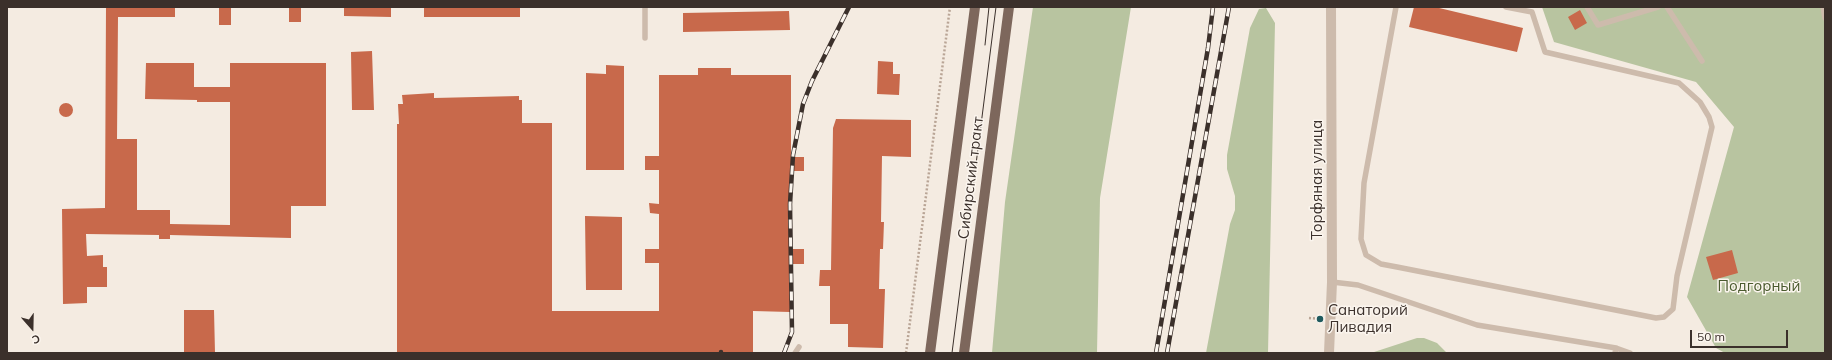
<!DOCTYPE html>
<meta charset="utf-8">
<style>
body{margin:0}
#map{position:relative;width:1832px;height:360px;overflow:hidden;background:#f4ebe1;font-family:Mulish,sans-serif}
canvas{display:block}
.frame{position:absolute;inset:0;border:8px solid #3b302b;pointer-events:none}
.north{position:absolute;left:12px;top:308px;width:40px;height:40px;-webkit-text-stroke:3px #fbf5ee;paint-order:stroke;rotate:160deg;font-size:11px;font-weight:700;line-height:16px;text-align:center;color:#3b302b}
.north::after{content:'';display:block;margin:auto;width:14px;height:18px;background:#3b302b;clip-path:polygon(50% 0,100% 100%,50% 72%,0 100%)}
.scale{position:absolute;left:1690px;top:330px;width:98px;height:18px;box-sizing:border-box;border:2px solid #3b302b;border-top:0;padding-left:5px;font-size:12px;line-height:14px;white-space:nowrap;color:#3b302b;-webkit-text-stroke:3px #fbf5ee;paint-order:stroke}
</style>
<div id="map">
<canvas width="1832" height="360"></canvas>
<div class="frame"></div>
<div class="north">С</div>
<div class="scale">50 m</div>
</div>
<script>
const g = document.querySelector('canvas').getContext('2d');
g.lineJoin = 'round';
function paint(path, color) { g.fillStyle = color; g.fill(path, 'evenodd'); }
const shape = rows => new Path2D(rows.map(r => 'M' + r).join(''));
function trace(path, color, width, dash) { g.strokeStyle = color; g.lineWidth = width; g.lineCap = dash ? 'butt' : 'round'; g.setLineDash(dash || []); g.stroke(path); }
function label(font, color, halo, rows, align = 'center') {
  g.font = font + ' Mulish,sans-serif'; g.lineWidth = 3; g.setLineDash([]); g.textBaseline = 'middle'; g.strokeStyle = halo; g.fillStyle = color; for (const [text, x, y, turn = 0] of rows) {
    g.save(); g.translate(x, y); g.rotate((+turn || 0) * Math.PI / 180); g.textAlign = isNaN(turn) ? turn : align; if (halo) g.strokeText(text, 0, 0); g.fillText(text, 0, 0); g.restore();
  }
}
paint(shape([
 [1033,7,1131,7,1100,198,1097,353,992,353,1005,202],
 [1542,7,1825,7,1825,353,1725,353,1716,348,1687,297,1734,127,1696,82,1554,42],
 [1266,8,1275,23,1268,353,1206,353,1230,224,1235,210,1235,196,1227,169,1227,155,1250,28,1259,9],
 [1417,338,1424,338,1437,343,1447,353,1371,353]
]), '#b8c4a0');
paint(shape([
 [106,7,175,7,175,17,118,17,117,139,137,139,137,210,170,210,170,224,230,225,230,102,197,102,197,100,145,99,146,63,194,63,194,87,230,87,230,63,326,63,326,206,291,206,291,238,170,235,170,239,159,239,159,235,86,234,87,256,103,255,103,267,107,267,107,287,87,287,87,303,63,304,62,209,105,208],
 [219,7,231,7,231,25,219,25],
 [289,7,301,7,301,22,289,22],
 [344,7,391,7,391,17,344,16],
 [424,7,520,7,520,17,424,17],
 [1414,7,1435,7,1523,28,1517,52,1409,27],
 [1580,10,1587,23,1575,30,1568,17],
 [789,11,790,30,683,32,683,13],
 [372,51,374,110,352,110,351,52],
 [878,61,893,62,893,74,900,74,899,95,877,94],
 [606,65,624,66,624,170,586,170,586,73,606,74],
 [698,68,731,68,731,75,791,75,791,157,804,157,804,171,790,171,790,249,804,249,804,264,790,264,790,312,753,311,753,353,397,353,397,124,399,124,398,104,403,104,402,95,434,93,434,98,519,96,519,100,522,100,522,123,552,123,552,311,659,311,659,263,645,263,645,249,659,249,659,214,650,213,649,203,659,204,659,170,645,170,645,156,659,156,659,75,698,75],
 '59 110a7 7 0 1 1 14 0a7 7 0 1 1-14 0Z',
 [836,119,911,120,911,157,882,156,881,222,884,222,883,249,880,249,879,289,885,289,883,348,848,347,848,324,830,324,830,286,819,286,820,270,831,270,833,128],
 [585,216,622,217,622,290,586,290],
 [1732,250,1738,273,1713,280,1706,257],
 [184,310,214,310,215,353,184,353]
]), '#c8694b');
trace(shape([
 [1309,318,1320,319],
 [906,353,950,7]
]), '#b9a596', 2.5, [2, 2]);
trace(shape([
 [1396,7,1364,183,1361,239,1366,255,1381,264,1397,267,1656,318,1664,317,1673,309,1677,276,1712,127,1709,117,1700,102,1679,83,1545,52,1532,12,1506,7],
 [1587,7,1598,25,1658,7],
 [1667,7,1702,61],
 [1823,7,1825,18],
 [645,38,645,7],
 [1332,282,1358,285,1477,325,1616,348,1615,353],
 [1616,348,1630,353],
 [795,353,799,347]
]), '#cdbbac', 5.5);
trace(shape([
 [1329,353,1332,282,1331,7]
]), '#cdbbac', 10);
trace(shape([
 [930,353,975,7],
 [964,353,1009,7]
]), '#7d675c', 10);
trace(shape([
 [985,45,989,7],
 [952,353,996,7]
]), '#3b302b', 1);
const rail = shape([
 [721,353,721,352],
 [784,353,792,332,790,204,793,155,803,104,812,81,849,7],
 [1156,353,1208,48,1213,7],
 [1167,353,1229,7]
]);
trace(rail, '#3b302b', 4.5);
trace(rail, '#fbf5ee', 3, [9]);
for (const [x, y, r, color] of [
 [1320,319,4,"#1f5a5e"]
]) { const dot = new Path2D(); dot.arc(x, y, r, 0, 2 * Math.PI); g.fillStyle = color; g.fill(dot); trace(dot, '#fbf5ee', 1.5); }
label('15px', '#3b302b', '#fbf5ee', [
 ["Сибирский тракт",971,178,-83],
 ["Торфяная улица",1317,180,-90]
]);
label('15px', '#4a5a2e', '#fbf5ee', [
 ["Подгорный",1759,286]
]);
label('15px', '#3b302b', '#fbf5ee', [
 ["Санаторий",1328,310],
 ["Ливадия",1328,327]
], 'left');
</script>
